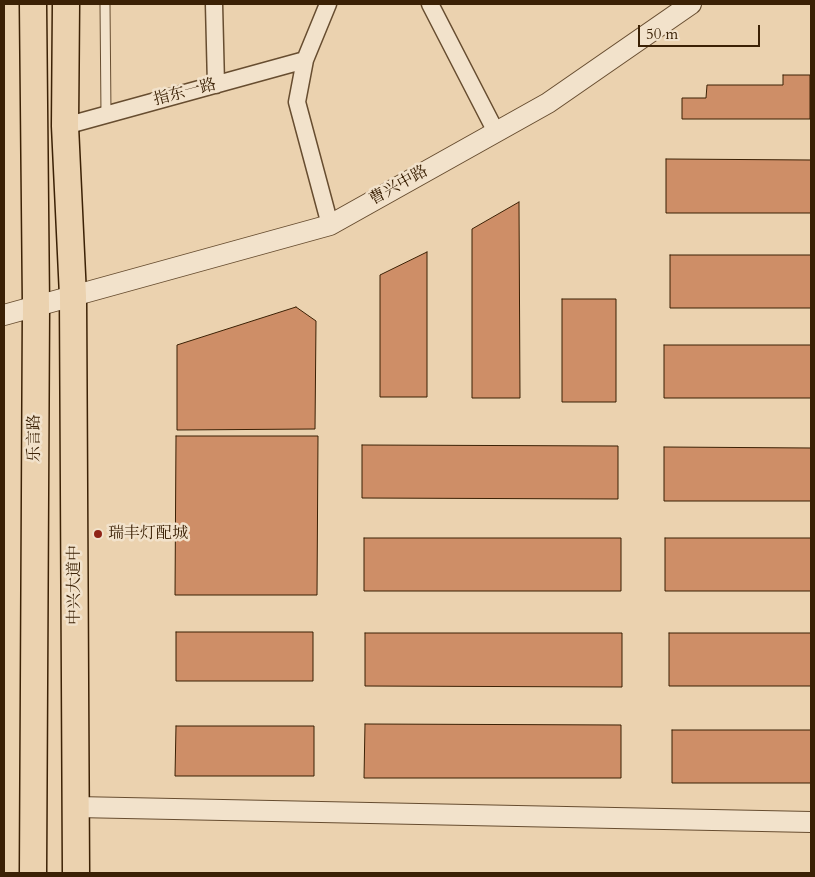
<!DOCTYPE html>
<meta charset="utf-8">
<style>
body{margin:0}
#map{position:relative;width:815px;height:877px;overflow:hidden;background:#ebd2af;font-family:Cardo,serif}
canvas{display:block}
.frame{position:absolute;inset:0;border:5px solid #3b2105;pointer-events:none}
.scale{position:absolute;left:638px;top:25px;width:122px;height:22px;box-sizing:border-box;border:2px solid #3b2105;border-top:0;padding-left:6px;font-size:15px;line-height:18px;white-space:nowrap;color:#3b2105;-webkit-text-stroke:4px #f2e2cb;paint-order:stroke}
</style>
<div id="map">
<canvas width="815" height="877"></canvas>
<div class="frame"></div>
<div class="scale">50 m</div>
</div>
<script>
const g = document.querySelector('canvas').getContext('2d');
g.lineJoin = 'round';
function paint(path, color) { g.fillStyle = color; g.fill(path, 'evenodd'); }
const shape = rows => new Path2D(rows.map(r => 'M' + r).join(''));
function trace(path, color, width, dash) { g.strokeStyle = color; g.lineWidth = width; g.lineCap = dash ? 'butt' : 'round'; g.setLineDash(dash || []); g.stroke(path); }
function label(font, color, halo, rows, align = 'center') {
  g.font = font + ' Cardo,"Noto Serif SC",serif'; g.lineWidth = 5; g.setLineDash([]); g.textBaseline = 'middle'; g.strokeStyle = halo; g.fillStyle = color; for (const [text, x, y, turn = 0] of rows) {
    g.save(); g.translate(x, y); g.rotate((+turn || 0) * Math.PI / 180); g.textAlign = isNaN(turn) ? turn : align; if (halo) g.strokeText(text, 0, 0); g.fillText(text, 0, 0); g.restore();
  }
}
const building = shape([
 [783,75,810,75,810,119,682,119,682,98,706,98,707,85,783,85,783,75],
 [666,159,811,160,811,213,666,213,666,159],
 [519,202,520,398,472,398,472,229,519,202],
 [427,252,427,397,380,397,380,275,427,252],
 [670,255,811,255,811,308,670,308,670,255],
 [562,299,616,299,616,402,562,402,562,299],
 [296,307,316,321,315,429,177,430,177,345,296,307],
 [664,345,811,345,811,398,664,398,664,345],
 [176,436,318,436,317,595,175,595,176,436],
 [362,445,618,446,618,499,362,498,362,445],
 [664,447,811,448,811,501,664,501,664,447],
 [364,538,621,538,621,591,364,591,364,538],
 [665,538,811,538,811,591,665,591,665,538],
 [176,632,313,632,313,681,176,681,176,632],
 [365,633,622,633,622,687,365,686,365,633],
 [669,633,811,633,811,686,669,686,669,633],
 [365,724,621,725,621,778,364,778,365,724],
 [176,726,314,726,314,776,175,776,176,726],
 [672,730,811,730,811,783,672,783,672,730]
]);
paint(building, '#ce8e67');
trace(building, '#3b2105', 1);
const service = shape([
 [105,4,106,114]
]);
const minor = shape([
 [214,4,216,85],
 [328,4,305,60,297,102,330,225],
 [430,4,496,132],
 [65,126,305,60]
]);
const tertiary = shape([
 [4,315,330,225,548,103,691,4],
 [76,807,811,822]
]);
const primary = shape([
 [66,4,65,126,73,296,76,873],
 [33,873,36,306,33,4]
]);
trace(service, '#674d30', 11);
trace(minor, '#674d30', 19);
trace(tertiary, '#674d30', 22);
trace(primary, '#3b2105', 29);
trace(service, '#f2e2cb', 9);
trace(minor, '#f2e2cb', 16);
trace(tertiary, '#f2e2cb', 20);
trace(primary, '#ebd2af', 26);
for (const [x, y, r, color] of [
 [98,534,5,"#8f2418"]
]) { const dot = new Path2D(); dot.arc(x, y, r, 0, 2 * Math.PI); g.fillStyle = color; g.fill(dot); trace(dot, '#f2e2cb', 2); }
label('16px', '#3b2105', '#f2e2cb', [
 ["指东一路",185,93,-15],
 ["曹兴中路",399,186,-29],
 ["乐言路",35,438,-90],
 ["中兴大道中",75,585,-90]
]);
label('16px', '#3b2105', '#f2e2cb', [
 ["瑞丰灯配城",108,534]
], 'left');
</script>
